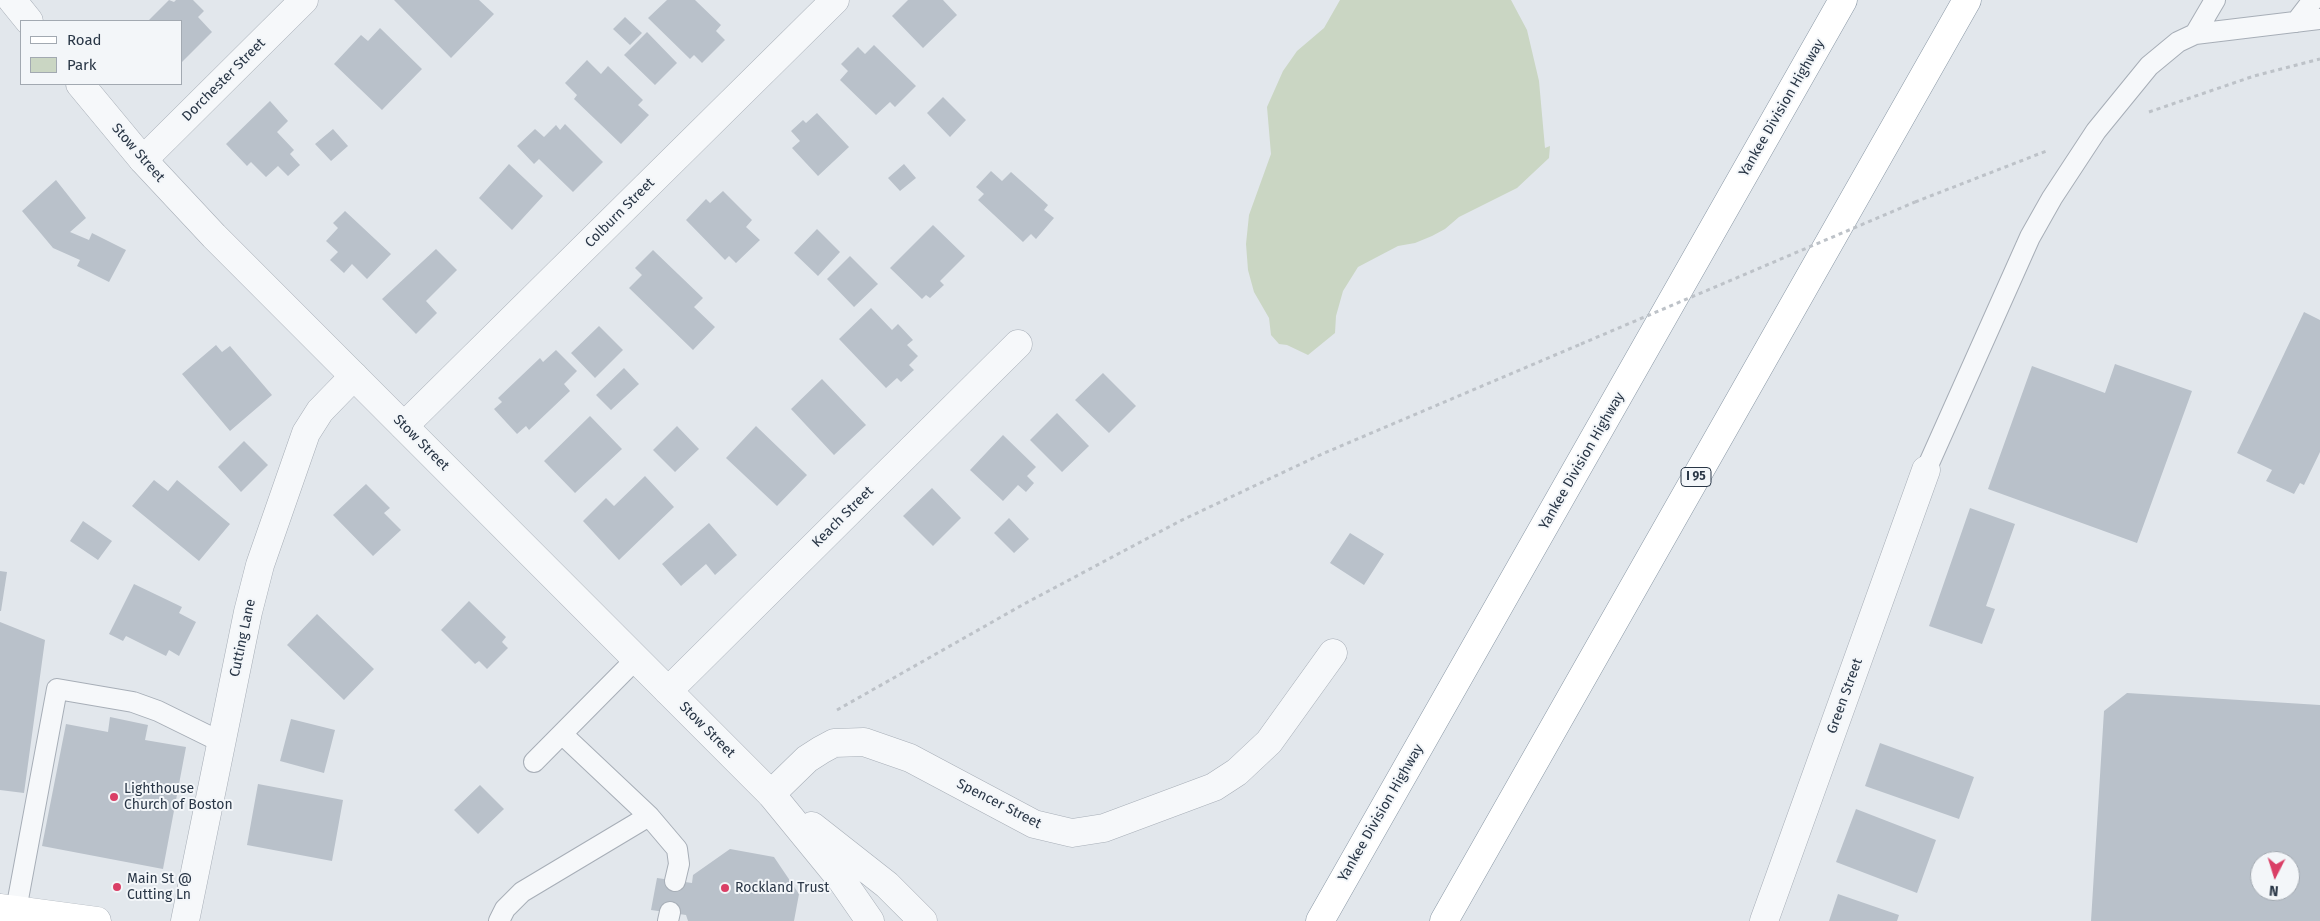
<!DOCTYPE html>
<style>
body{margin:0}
#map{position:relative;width:2320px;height:921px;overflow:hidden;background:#e2e7ec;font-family:"Fira Sans",sans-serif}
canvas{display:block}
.legend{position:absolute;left:20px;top:20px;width:162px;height:65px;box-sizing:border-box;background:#f3f6f9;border:1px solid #a2a9b1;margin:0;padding:6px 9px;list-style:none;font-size:15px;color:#293646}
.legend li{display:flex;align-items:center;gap:10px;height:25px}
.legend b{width:25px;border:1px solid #a2a9b1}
.north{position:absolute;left:2250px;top:851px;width:50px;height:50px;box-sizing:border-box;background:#f3f6f9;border:1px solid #a2a9b1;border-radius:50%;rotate:185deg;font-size:14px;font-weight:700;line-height:20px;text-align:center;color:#293646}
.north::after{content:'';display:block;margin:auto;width:18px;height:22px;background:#da3f66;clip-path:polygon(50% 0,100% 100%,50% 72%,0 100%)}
</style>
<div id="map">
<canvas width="2320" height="921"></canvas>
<ul class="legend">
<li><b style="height:6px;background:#fff"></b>Road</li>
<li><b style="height:14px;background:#cad6c3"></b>Park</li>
</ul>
<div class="north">N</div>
</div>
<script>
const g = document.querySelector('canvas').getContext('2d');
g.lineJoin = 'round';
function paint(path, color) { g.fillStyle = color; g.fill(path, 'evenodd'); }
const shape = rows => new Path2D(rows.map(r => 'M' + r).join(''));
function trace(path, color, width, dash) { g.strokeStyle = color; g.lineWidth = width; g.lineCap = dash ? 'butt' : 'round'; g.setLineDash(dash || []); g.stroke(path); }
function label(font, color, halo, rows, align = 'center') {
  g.font = font + ' "Fira Sans",sans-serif'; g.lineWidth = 4; g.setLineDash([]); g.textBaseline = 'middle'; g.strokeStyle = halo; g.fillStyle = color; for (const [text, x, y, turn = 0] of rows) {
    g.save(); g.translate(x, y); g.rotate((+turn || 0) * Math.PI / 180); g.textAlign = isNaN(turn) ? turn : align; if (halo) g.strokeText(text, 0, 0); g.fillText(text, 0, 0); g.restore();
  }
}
paint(shape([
 [1340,0,1511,0,1527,30,1539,81,1545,148,1550,146,1549,158,1517,188,1459,217,1445,229,1432,236,1415,243,1398,246,1358,267,1343,291,1336,316,1335,333,1308,355,1287,345,1279,344,1271,335,1269,318,1254,292,1248,270,1246,244,1249,215,1271,154,1267,107,1283,71,1297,51,1324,28]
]), '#cad6c3');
paint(shape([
 [169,0,174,2,176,0,193,0,204,11,198,17,212,32,181,63,181,21,148,21],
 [394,0,479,0,494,14,451,58],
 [667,0,695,0,721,25,716,31,725,40,702,63,694,55,690,59,648,18],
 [908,0,943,0,957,15,923,48,892,16],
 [625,17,642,33,630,45,613,29],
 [380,28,422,69,382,110,334,64,361,35,368,41],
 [647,32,677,63,655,85,624,55],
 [874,45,916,86,895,107,890,102,876,115,840,80,848,71,841,64,858,47,865,54],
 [587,60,601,74,608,66,643,100,638,105,649,115,621,144,574,99,577,95,565,83],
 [943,97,966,120,950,137,927,113],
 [270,101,288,121,277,132,294,150,290,154,300,165,288,176,278,166,266,177,251,162,247,166,226,144],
 [817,113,849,147,818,176,792,148,800,141,791,131,803,120,806,123],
 [565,124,603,162,573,192,539,159,534,164,517,146,535,129,544,137,556,125,560,130],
 [333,129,348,146,331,161,315,144],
 [509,164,543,196,512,230,479,198],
 [904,164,916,178,900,191,888,178],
 [991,171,1002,181,1011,172,1048,205,1044,210,1054,218,1036,239,1031,234,1023,242,978,200,984,194,976,187],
 [56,180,86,218,70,232,89,240,92,233,126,250,109,282,77,266,80,260,53,248,22,211],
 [723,191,752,220,746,227,760,240,736,263,729,256,725,260,686,220,706,199,710,203],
 [345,211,391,254,367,279,352,264,344,273,330,260,338,252,326,241,338,228,333,223],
 [933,225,965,256,940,281,944,285,930,298,926,295,922,299,890,268],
 [817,229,840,252,818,276,794,253],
 [436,249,457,270,426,301,437,313,416,334,382,299],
 [653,250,703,298,694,307,715,327,693,350,629,288,642,275,635,268],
 [850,256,878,284,854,307,827,279],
 [871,308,892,330,898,324,913,340,907,345,918,356,909,365,914,370,901,382,897,378,886,388,839,339],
 [2304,312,2320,320,2320,452,2304,485,2300,483,2294,494,2266,481,2272,470,2237,453],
 [599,326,623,350,595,378,571,353],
 [216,345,222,352,230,346,272,395,230,431,182,374],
 [556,350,577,371,564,384,570,391,529,430,526,426,517,434,494,409,502,402,498,398,540,358,543,362],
 [2115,364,2192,391,2137,543,1988,489,2032,366,2105,393],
 [624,368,639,384,611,410,596,395],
 [1103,373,1136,406,1109,433,1075,400],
 [822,379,866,425,834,455,791,409],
 [1057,413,1089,446,1062,472,1030,440],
 [590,416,622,449,575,493,544,461],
 [677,426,699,449,675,472,653,450],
 [756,426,807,475,777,506,726,458],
 [1003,435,1036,467,1027,476,1034,483,1026,492,1018,485,1003,501,970,470],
 [244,441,268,465,241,492,218,467],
 [645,476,674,507,619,560,583,521,606,498,614,506],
 [154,480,168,491,177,480,230,524,199,561,132,506],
 [366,484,390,508,384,513,401,530,373,556,333,515],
 [932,488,961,518,933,546,903,516],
 [1970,508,2015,524,1986,606,1995,609,1982,644,1929,626],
 [1009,518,1029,539,1014,553,994,533],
 [83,521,112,541,98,560,70,541],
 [709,523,737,555,715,575,706,564,681,586,662,564],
 [1350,533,1384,554,1364,585,1330,563],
 [0,571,7,572,1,611,0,611],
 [134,584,182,607,179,613,196,622,179,656,169,650,166,656,126,636,123,641,109,634],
 [469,601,506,637,502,642,508,648,487,669,479,661,475,664,441,630],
 [317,614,374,669,344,700,287,645],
 [0,622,45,640,24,793,0,790],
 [2127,693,2320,705,2320,921,2091,921,2104,711],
 [2260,861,2290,861,2290,891,2260,891],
 [110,717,148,725,145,740,186,747,163,869,42,846,66,724,108,732],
 [291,719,335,730,324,773,280,761],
 [1880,743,1974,777,1959,819,1865,786],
 [258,784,343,800,332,861,247,845],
 [480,785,504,809,478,834,454,810],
 [1856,809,1936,840,1917,893,1836,862],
 [730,849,774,857,799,894,794,921,688,921,686,915,651,910,657,878,692,883,693,875],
 [1838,894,1899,915,1897,921,1829,921]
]), '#b9c1ca');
const service = shape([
 [2296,22,2313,0],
 [2195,34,2215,0],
 [1926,470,2030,237,2052,198,2096,131,2149,66,2178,42,2195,34,2320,19],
 [534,762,636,659],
 [649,816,677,849,679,864,675,881],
 [16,910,57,689,133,702,158,711,221,742],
 [499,921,505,909,522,892,649,816,562,734],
 [668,921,670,912]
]);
const minor = shape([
 [143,160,304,0],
 [404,426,835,0],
 [668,691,1018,344],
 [771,794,807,759,821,750,834,743,864,742,910,758,1034,824,1072,833,1104,828,1214,787,1237,772,1269,742,1333,653],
 [185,921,248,612,260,565,306,433,320,411,354,376],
 [1764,921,1926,470]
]);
const tertiary = shape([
 [12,0,29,21],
 [80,84,143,160,214,236,771,794,843,882,870,921],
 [812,826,887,885,923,921]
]);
const secondary = shape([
 [0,908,97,921]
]);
const motorway = shape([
 [1320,921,1843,0],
 [1444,921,1967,0]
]);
trace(service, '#a7aeb7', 22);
trace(minor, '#a7aeb7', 29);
trace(tertiary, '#a7aeb7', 29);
trace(secondary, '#a7aeb7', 29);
trace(motorway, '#8896a4', 29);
trace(shape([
 [2149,112,2254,76,2320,59],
 [1915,202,2049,150],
 [837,710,1024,604,1180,521,1322,454,1581,344]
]), '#bdc2c8', 3, [4, 4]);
trace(service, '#f6f8fa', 20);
trace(minor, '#f6f8fa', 28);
trace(tertiary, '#f6f8fa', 28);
trace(secondary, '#fff', 28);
trace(motorway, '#fff', 28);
trace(shape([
 [1581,344,1915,202]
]), '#bdc2c8', 3, [4, 4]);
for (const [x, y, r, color] of [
 [114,797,5,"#da3f66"],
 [117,887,5,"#da3f66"],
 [725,888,5,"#da3f66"]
]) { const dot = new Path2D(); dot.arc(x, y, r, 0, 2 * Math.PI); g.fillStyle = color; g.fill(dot); trace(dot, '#f3f6f9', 2); }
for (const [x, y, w] of [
 [1696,477,30]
]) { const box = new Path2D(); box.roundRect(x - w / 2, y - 9.5, w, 19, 4); g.fillStyle = '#f3f6f9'; g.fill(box); trace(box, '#293646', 1); }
label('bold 12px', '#293646', null, [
 ["I 95",1696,477]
]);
label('14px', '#293646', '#f3f6f9', [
 ["Dorchester Street",224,80,-45],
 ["Yankee Division Highway",1782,108,-60],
 ["Stow Street",138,153,49],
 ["Colburn Street",620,213,-45],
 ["Stow Street",421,443,45],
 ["Yankee Division Highway",1582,461,-60],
 ["Keach Street",843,517,-45],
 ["Cutting Lane",243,638,-78],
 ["Green Street",1845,696,-70],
 ["Stow Street",707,730,45],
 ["Spencer Street",999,804,27],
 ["Yankee Division Highway",1381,813,-60]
]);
label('14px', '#293646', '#f3f6f9', [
 ["Lighthouse",124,789],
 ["Church of Boston",124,805],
 ["Main St @",127,879],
 ["Cutting Ln",127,895],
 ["Rockland Trust",735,888]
], 'left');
</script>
